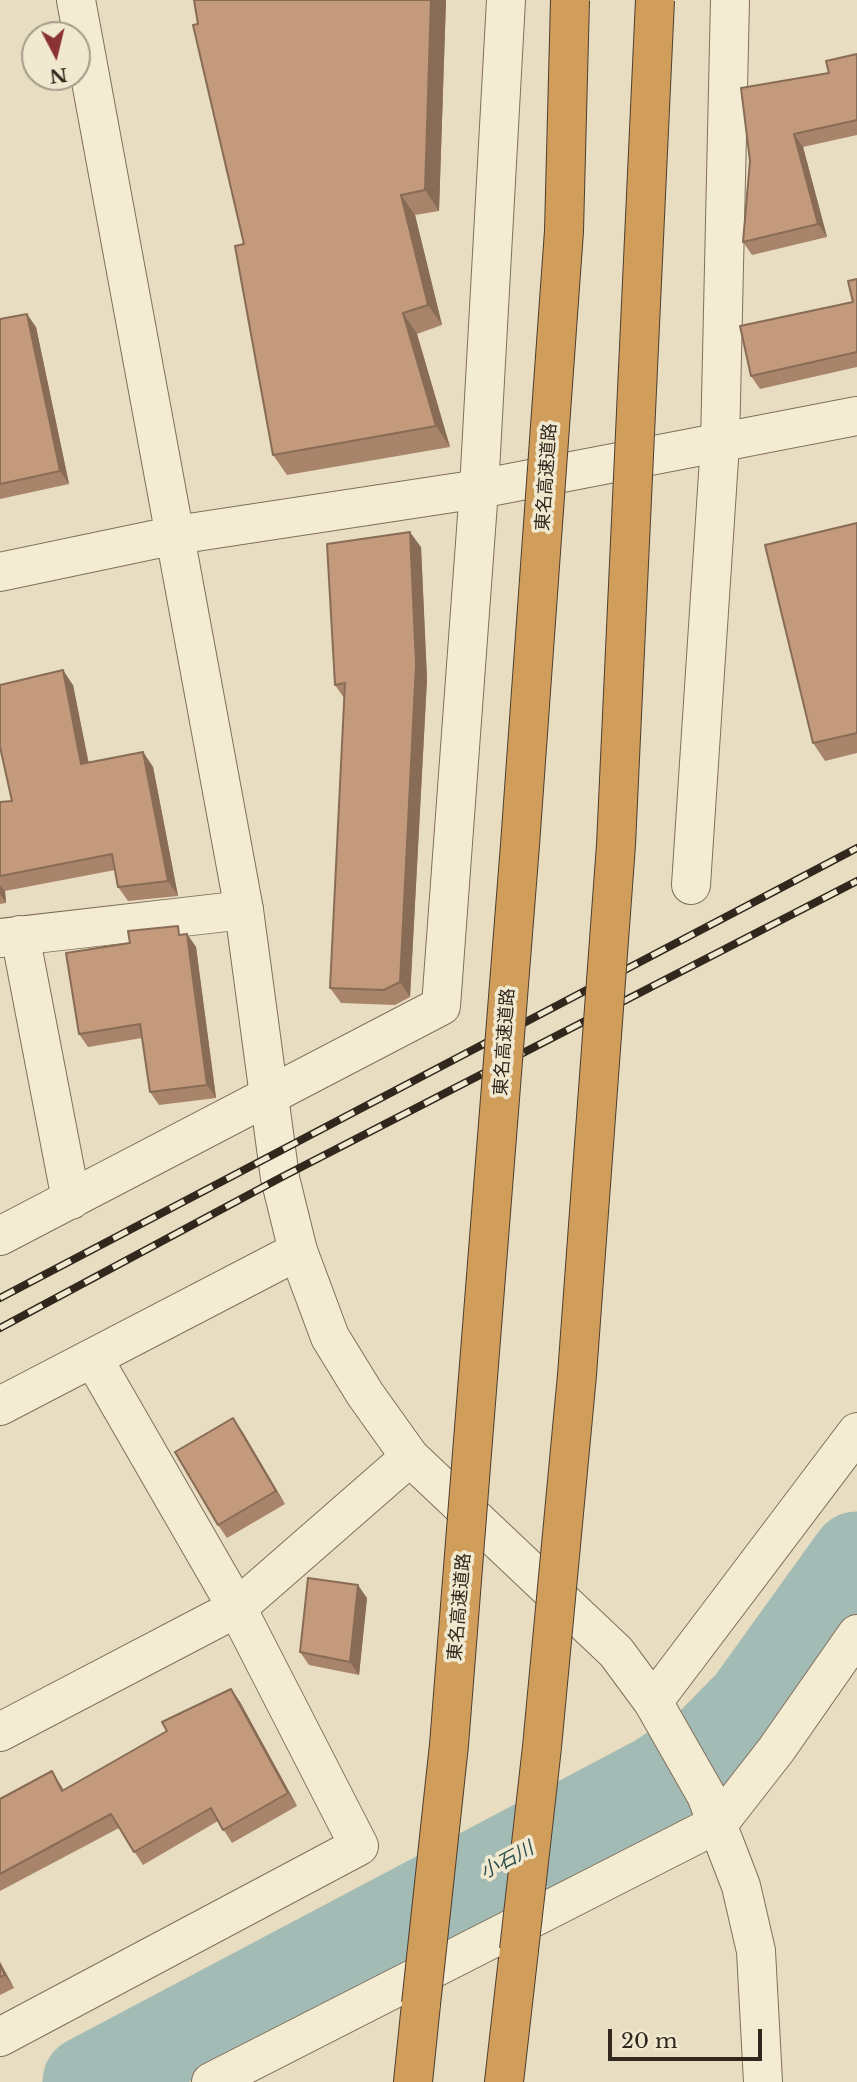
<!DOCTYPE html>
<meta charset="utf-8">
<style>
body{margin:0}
#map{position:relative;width:857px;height:2082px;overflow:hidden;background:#e8ddc1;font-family:"Libre Baskerville",serif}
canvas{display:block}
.north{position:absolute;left:21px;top:21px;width:70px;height:70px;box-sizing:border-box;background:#f1e8d0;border:2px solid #a49b88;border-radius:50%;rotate:173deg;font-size:19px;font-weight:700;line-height:28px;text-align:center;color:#31271d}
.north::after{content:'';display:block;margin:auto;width:24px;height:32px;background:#893231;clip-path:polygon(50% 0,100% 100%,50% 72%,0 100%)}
.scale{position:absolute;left:608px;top:2029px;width:154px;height:32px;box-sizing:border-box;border:4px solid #31271d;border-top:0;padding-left:9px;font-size:21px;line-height:24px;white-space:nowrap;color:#31271d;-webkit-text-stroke:5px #f1e8d0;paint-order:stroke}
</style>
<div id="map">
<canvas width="857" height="2082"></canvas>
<div class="north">N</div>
<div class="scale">20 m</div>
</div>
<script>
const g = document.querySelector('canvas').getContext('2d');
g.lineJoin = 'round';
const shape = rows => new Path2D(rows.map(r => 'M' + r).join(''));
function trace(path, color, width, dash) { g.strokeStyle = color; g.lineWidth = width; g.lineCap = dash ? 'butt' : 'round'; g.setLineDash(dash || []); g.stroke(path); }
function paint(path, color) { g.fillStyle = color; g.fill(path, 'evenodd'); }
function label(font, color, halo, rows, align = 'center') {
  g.font = font + ' "Libre Baskerville","Noto Sans JP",serif'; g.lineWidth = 7; g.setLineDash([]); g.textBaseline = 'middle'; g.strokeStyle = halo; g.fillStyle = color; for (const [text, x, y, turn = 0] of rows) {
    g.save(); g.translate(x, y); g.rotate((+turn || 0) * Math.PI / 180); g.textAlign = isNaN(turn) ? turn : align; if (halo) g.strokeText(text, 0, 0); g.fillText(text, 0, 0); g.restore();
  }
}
trace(shape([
 [89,2082,658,1781,709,1748,752,1704,857,1558]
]), '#a3bbb5', 93);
const minor = shape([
 [691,885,720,444,730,0],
 [20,935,71,1200],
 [0,938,244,910],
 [0,1236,441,1006,479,489,506,0],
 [0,1406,298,1251],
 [653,1702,857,1432],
 [0,2037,359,1846,237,1608,93,1358],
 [211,2082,719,1823,776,1750,857,1634]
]);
const tertiary = shape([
 [76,0,244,910,280,1178,298,1251,330,1337,365,1394,410,1457,616,1652,653,1702,706,1795,741,1886,756,1951,763,2082],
 [0,572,176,535,479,489,857,416],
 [0,1732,237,1608,410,1457]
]);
const motorway = shape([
 [413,2082,421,2004],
 [504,2082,519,1950]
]);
trace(minor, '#806f5b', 40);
trace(tertiary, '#806f5b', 40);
trace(motorway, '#4e3e2f', 40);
trace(minor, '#f4ebd3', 38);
trace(tertiary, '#f4ebd3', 38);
trace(motorway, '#d09d5a', 38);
const rail = shape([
 [0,1298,857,848],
 [0,1328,280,1178,857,881]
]);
trace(rail, '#31271d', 8);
trace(rail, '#f1e8d0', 5, [16]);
const motorwayBridge = shape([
 [519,1950,542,1747,577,1375,616,845,655,0],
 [421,2004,449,1745,520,845,564,231,570,0]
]);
trace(motorwayBridge, '#4e3e2f', 40, []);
trace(motorwayBridge, '#d09d5a', 38);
paint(shape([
 [194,0,446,0,439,211,415,215,442,325,417,334,450,447,287,475,273,455,244,244],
 [857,54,857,135,803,147,827,237,752,255,743,242,750,161,829,73],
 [857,279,857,367,760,389,751,376,853,302],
 [0,319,36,327,69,484,0,499],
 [857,523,857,753,825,761,813,743],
 [421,547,427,679,410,997,395,1005,341,1003,330,988,344,698,335,685],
 [73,685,88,763,143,752,153,767,178,896,128,901,118,887,115,870,5,891,6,903,0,904,0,802,12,801],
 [187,934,196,947,216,1098,159,1105,150,1092,142,1038,88,1047,79,1034,184,935],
 [242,1431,285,1504,227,1538,218,1525],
 [367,1598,359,1675,309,1665,300,1652],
 [231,1689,240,1702,297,1806,232,1843,218,1821,143,1865,119,1828,0,1891,0,1799,52,1771,64,1790,167,1731],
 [0,1962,14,1988,0,1995]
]), '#a8846a');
paint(shape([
 [431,0,446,0,439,211,425,190],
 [794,134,803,147,827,237,818,224],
 [401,195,415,215,442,325,428,305],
 [403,313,417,334,450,447,436,426],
 [27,314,36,327,69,484,60,471],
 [410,532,421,547,427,679,410,997,400,982],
 [63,670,73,685,92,779,81,764],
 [143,752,153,767,178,896,168,881],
 [0,885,5,891,6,903,0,894],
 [187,934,196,947,216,1098,207,1085],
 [233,1418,242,1431,285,1504,276,1491],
 [358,1585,367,1598,359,1675,350,1662],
 [231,1689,240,1702,297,1806,288,1793],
 [0,1962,14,1988,5,1975,0,1966]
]), '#886c56');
const building = shape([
 [194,0,431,0,425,190,401,195,428,305,403,313,436,426,273,455,235,246,244,244,193,25,198,24,194,0],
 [857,54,857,120,794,134,818,224,743,242,750,161,741,88,829,73,826,61,857,54],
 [857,279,857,352,751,376,740,326,853,302,848,281,857,279],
 [27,314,60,471,0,484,0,319,27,314],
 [857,523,857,733,813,743,765,545,857,523],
 [410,532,416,664,400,982,384,990,330,988,345,683,335,685,327,544,410,532],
 [63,670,81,764,143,752,168,881,118,887,112,854,0,876,0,802,12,801,0,747,0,685,63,670],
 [178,926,179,935,187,934,207,1085,150,1092,140,1024,79,1034,66,953,130,943,128,931,178,926],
 [233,1418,276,1491,218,1525,175,1452,233,1418],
 [308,1578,358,1585,350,1662,300,1652,308,1578],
 [231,1689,288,1793,223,1830,211,1808,134,1852,111,1814,0,1874,0,1799,52,1771,62,1791,167,1731,162,1722,231,1689],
 [0,1966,5,1975,0,1977,0,1966]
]);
paint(building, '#c39a7b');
trace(building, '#886c56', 2);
label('18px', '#31271d', '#f1e8d0', [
 ["東名高速道路",547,477,-86],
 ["東名高速道路",505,1042,-86],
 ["東名高速道路",460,1607,-85]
]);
label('italic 19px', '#2e504e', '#f1e8d0', [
 ["小石川",507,1861,-28]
]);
</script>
